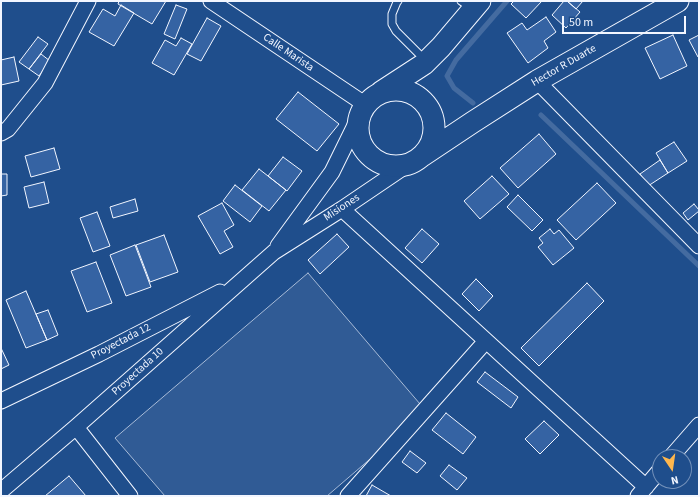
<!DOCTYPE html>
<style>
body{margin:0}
#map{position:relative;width:700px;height:497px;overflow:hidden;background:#1f4e8c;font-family:"Source Sans 3",sans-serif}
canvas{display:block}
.frame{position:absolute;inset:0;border:2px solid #f2f6ff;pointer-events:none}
.north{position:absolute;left:652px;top:449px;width:40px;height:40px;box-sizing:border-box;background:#1f4e8c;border:1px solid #7391ba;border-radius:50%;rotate:167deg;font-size:11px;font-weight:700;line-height:16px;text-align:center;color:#f2f6ff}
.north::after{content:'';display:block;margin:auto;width:14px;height:18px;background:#ffb74d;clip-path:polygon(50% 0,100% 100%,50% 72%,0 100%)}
.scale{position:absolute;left:562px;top:16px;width:124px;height:18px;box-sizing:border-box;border:2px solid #f2f6ff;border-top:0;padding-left:5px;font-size:12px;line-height:14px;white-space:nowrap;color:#f2f6ff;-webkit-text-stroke:3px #1f4e8c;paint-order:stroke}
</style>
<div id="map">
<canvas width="700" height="497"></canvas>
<div class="frame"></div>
<div class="north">N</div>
<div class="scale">50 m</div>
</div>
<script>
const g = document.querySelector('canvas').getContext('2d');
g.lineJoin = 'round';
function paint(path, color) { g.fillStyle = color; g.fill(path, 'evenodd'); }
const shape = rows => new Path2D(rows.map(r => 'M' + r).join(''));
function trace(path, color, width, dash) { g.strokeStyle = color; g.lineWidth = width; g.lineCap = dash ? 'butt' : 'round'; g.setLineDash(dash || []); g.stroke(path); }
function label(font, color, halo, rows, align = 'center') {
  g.font = font + ' "Source Sans 3",sans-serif'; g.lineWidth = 3; g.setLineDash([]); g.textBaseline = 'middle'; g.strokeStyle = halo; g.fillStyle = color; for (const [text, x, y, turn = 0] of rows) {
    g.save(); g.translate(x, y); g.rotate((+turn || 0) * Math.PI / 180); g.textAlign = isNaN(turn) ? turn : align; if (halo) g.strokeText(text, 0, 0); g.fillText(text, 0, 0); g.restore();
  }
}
const built = shape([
 [308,273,426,411,327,496,165,496,115,438,308,273]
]);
paint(built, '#305b95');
trace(built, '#a8bbd7', 1);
trace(shape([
 [473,103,454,88,447,76,456,60,507,1],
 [541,115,699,266]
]), '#446ba0', 5);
const building = shape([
 [119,1,166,1,152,24,118,4,119,1],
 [514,1,542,1,526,18,511,4,514,1],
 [564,1,567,1,580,12,566,28,552,15,564,1],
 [567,1,583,1,576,9,567,1],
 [121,5,134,13,114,46,89,32,103,9,115,16,121,5],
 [176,5,187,9,175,39,164,34,176,5],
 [546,17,556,32,544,41,548,48,528,63,507,33,522,23,527,30,546,17],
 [207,18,221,26,201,61,187,54,207,18],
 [673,35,687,66,660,79,645,48,673,35],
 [699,35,699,56,698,57,689,40,699,35],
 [38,37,48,44,29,69,19,62,38,37],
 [181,38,192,44,174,75,152,63,165,40,176,46,181,38],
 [41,54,50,61,39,76,29,69,41,54],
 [14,57,19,81,1,85,1,60,14,57],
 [298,92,339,124,317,151,276,119,298,92],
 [539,134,556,154,518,188,500,168,539,134],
 [674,142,687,161,668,173,656,153,674,142],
 [54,148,60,169,31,177,25,156,54,148],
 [283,157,302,171,287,191,268,176,283,157],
 [660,160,668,173,648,186,640,174,660,160],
 [259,169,286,190,269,211,242,190,259,169],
 [1,174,7,174,7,195,1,196,1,174],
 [492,176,509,194,480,219,464,201,492,176],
 [44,182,49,203,29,208,24,187,44,182],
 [597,183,616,203,576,240,557,220,597,183],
 [235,185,262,206,250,222,223,201,235,185],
 [518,195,543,220,532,231,507,207,518,195],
 [135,199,138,211,113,218,110,207,135,199],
 [222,203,234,225,224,231,233,247,220,254,198,216,222,203],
 [694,204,699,210,699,211,688,220,683,213,694,204],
 [97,212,110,246,93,252,80,218,97,212],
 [422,229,439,244,422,263,405,248,422,229],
 [550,229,554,234,559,230,574,248,553,265,538,247,543,243,539,238,550,229],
 [337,234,349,247,320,274,308,260,337,234],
 [164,235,178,272,150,282,136,245,164,235],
 [135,245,151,287,126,296,110,255,135,245],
 [96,262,112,303,87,312,71,271,96,262],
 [476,279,493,296,479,311,462,294,476,279],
 [587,283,604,301,539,366,521,348,587,283],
 [26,291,47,340,26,348,6,300,26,291],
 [48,310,58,335,47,340,36,314,48,310],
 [1,348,9,365,1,369,1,348],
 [485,372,518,397,511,408,477,382,485,372],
 [446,413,476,437,463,454,432,430,446,413],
 [544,421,559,435,540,454,525,439,544,421],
 [410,451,426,463,417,473,402,462,410,451],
 [449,465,467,478,457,490,440,476,449,465],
 [69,476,86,496,45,496,69,476],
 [372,485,391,496,366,496,372,485]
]);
paint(building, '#3563a3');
trace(building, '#f2f6ff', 1);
const lane = shape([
 [398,1,397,2,392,14,392,24,396,31,425,60],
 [461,1,471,8]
]);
const street = shape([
 [211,1,366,105],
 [537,81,699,246],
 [1,133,8,129,45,83,88,1],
 [342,209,646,487],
 [278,246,332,172,361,113],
 [1,401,99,354,220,292],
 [76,427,130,496],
 [671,457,699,425],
 [1,491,76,427,274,252,342,209,410,163],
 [348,496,486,341],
 [638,496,660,470]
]);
const secondary = shape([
 '358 128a38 38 0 1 1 76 0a38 38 0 1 1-76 0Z',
 [381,92,424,64,441,47,480,1],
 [422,156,473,122,537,81,678,1]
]);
trace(lane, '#f2f6ff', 9);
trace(street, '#f2f6ff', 17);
trace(secondary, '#f2f6ff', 23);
trace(lane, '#1f4e8c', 7);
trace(street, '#1f4e8c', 15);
trace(secondary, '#1f4e8c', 21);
label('11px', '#f2f6ff', '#1f4e8c', [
 ["Calle Marista",288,53,34],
 ["Hector R Duarte",564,66,-30],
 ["Misiones",342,208,-33],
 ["Proyectada 12",121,342,-27],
 ["Proyectada 10",138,372,-42]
]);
</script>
